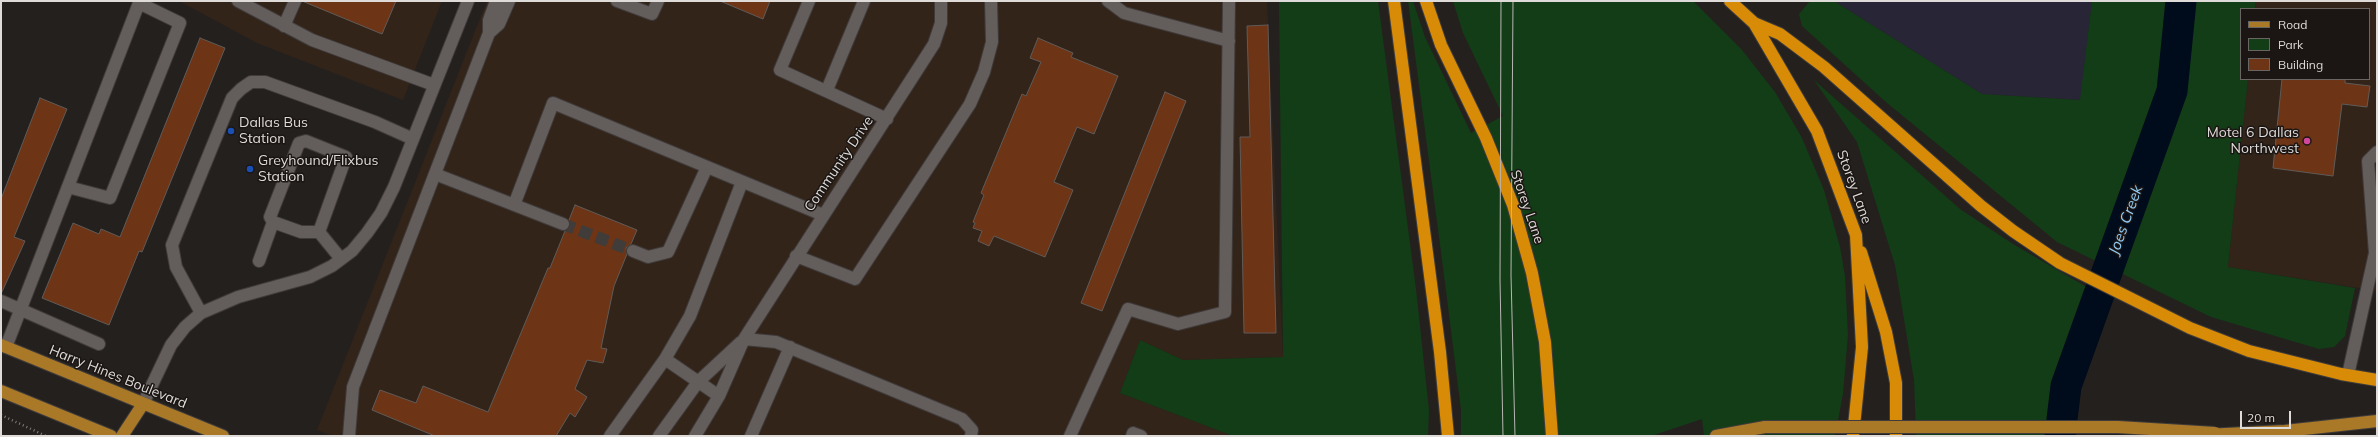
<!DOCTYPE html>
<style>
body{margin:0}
#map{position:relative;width:2378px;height:437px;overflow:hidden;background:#24201e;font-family:Mulish,sans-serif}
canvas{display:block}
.frame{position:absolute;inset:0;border:2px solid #dedbd9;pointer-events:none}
.legend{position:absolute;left:2240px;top:8px;width:130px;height:72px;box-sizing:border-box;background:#1b1614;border:1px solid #696563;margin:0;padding:5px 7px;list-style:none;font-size:12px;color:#dedbd9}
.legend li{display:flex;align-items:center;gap:8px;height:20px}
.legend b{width:20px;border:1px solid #696563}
.scale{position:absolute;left:2240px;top:411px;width:51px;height:18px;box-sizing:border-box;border:2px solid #dedbd9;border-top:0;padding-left:5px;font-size:12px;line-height:14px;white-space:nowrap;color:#dedbd9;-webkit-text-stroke:3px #1b1614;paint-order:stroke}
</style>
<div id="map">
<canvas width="2378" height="437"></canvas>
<div class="frame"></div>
<ul class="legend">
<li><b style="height:5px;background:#a97928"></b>Road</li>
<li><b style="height:11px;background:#133d17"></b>Park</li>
<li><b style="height:11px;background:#6d3416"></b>Building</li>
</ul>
<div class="scale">20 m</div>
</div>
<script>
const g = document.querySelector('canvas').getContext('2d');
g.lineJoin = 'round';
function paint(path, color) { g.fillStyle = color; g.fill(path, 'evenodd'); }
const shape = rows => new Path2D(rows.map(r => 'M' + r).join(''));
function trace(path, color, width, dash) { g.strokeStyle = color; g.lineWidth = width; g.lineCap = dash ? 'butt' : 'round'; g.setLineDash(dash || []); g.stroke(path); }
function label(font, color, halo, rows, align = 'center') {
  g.font = font + ' Mulish,sans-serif'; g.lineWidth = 3; g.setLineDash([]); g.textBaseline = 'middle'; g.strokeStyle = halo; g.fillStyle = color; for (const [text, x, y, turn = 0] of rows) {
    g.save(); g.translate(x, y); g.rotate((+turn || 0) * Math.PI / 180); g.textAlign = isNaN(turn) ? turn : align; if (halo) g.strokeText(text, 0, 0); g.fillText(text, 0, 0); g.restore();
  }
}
paint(shape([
 [179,1,442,1,403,100,257,43],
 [487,1,1267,1,1283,357,1183,360,1140,340,1120,393,1233,436,333,436,317,430],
 [2256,1,2377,1,2377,291,2228,267,2248,79,2369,79,2369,9,2255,9]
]), '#332419');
paint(shape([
 [1834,1,2092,1,2081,100,1982,94]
]), '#282536');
paint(shape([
 [1279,1,1378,1,1416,289,1429,410,1428,436,1233,436,1120,393,1140,340,1183,360,1283,357],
 [1408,1,1413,1,1425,37,1471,133,1503,116,1463,33,1453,1,1693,1,1742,50,1775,92,1802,138,1824,190,1840,247,1845,276,1848,335,1843,394,1835,436,1704,436,1702,419,1651,436,1461,436,1461,410,1444,275],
 [1810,1,1834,1,1982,94,2080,100,2092,1,2256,1,2255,9,2241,9,2241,79,2248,79,2228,267,2355,288,2345,336,2334,347,2319,349,2211,317,2057,242,1887,103,1802,26,1799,14],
 [1814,80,1960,209,2013,244,2090,289,2052,405,2049,436,1916,436,1914,380,1895,265,1857,142]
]), '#133d17');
trace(shape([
 [2060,436,2066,386,2172,91,2181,1]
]), '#000b1b', 31);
const building = shape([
 [302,1,396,1,382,34,302,1],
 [720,1,770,1,763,19,720,1],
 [1268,25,1276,333,1244,333,1240,137,1250,137,1247,26,1268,25],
 [200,38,225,48,142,252,139,251,109,325,42,298,73,223,99,234,101,229,120,237,200,38],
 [1038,38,1073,53,1071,57,1118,76,1094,134,1077,127,1054,182,1073,190,1045,257,994,236,989,246,978,241,982,231,973,228,975,223,973,222,984,195,981,193,1022,94,1026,96,1041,62,1030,58,1038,38],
 [2282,79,2345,79,2345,83,2370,86,2367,107,2342,104,2333,176,2273,168,2282,79],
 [1165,92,1186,101,1102,311,1081,303,1165,92],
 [40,98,67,109,14,237,25,241,1,294,1,199,40,98],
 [575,205,637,230,631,244,626,248,627,254,614,286,601,348,607,349,603,363,587,360,575,389,587,397,575,417,570,413,556,436,435,436,372,410,380,390,416,403,423,386,488,412,548,268,550,268,565,231,570,227,569,220,575,205]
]);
paint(building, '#6d3416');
trace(building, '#605b58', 1);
trace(shape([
 [563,224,633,251]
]), '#403c3a', 12, [12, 6]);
const minor = shape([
 [238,1,312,40,434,85],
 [617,1,652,14,658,1],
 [809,1,780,70,887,119],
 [1108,1,1124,13,1229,41],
 [284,26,295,1],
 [489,33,499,24,509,1],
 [827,90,864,1],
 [435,174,563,224],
 [514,205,553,103,823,215],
 [319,232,301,232,273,222,270,217,299,143,306,141,346,157,319,232,341,259],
 [633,251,648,257,668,252,707,167],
 [796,256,855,279,970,104,984,72,992,42,991,1],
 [259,261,273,222],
 [1,301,99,344],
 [201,313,176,267,172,245,232,98,241,89,251,82,265,82,375,122,413,139],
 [744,339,776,342,962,419,972,430,971,436],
 [6,347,139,3,180,23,110,198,68,187],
 [2348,375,2375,253,2368,161,2377,152],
 [719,396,665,359,690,316,742,182],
 [143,404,171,345,185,327,201,313,238,297,310,277,332,266,352,251,367,233,381,213,394,187,468,1],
 [349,436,353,387,489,33,489,20,496,1],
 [610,436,665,359],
 [659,436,698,382,741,342],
 [695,436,719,396,744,339,934,44,941,23,941,1],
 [751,436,790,347],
 [1070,436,1128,309,1178,324,1225,312,1229,1],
 [1132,436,1133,433,1141,436]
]);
const major = shape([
 [1,345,223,436],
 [1,391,111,436],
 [2205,435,2285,431,2377,421],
 [122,436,143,404],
 [1716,436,1765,427]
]);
const highway = shape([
 [1394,1,1440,352,1448,436],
 [1426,1,1441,45,1486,138,1513,205,1532,273,1545,342,1552,436],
 [1730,1,1754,23,1817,131,1856,235,1862,347,1853,436],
 [1754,23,1780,34,1824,67,1981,206,2013,231,2060,263,2190,328,2249,351,2341,374,2377,380],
 [1861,252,1886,332,1896,383,1896,436]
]);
trace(minor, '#3f3b3a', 14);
trace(major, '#3f3b3a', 14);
trace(highway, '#3f3b3a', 14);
trace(shape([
 [1,415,46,436]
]), '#807d7b', 2.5, [1, 3]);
trace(minor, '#635d5b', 12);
trace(major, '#a97928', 12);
trace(highway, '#d78b06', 12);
trace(shape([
 [1501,1,1500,280,1503,436],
 [1513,1,1511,275,1515,436]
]), '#b9b6b4', 1);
const majorBridge = shape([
 [1765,427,2118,427,2215,433]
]);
trace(majorBridge, '#3f3b3a', 14, []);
trace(majorBridge, '#a97928', 12);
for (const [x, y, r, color] of [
 [231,131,4,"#1a4fb4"],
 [2307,141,4,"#d1479c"],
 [250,169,4,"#1a4fb4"]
]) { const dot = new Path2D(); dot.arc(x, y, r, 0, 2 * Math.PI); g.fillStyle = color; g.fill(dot); trace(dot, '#1b1614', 1.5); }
label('14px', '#dedbd9', '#1b1614', [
 ["Dallas Bus",239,123],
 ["Station",239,139],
 ["Motel 6 Dallas",2299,133,"right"],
 ["Northwest",2299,149,"right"],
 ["Greyhound/Flixbus",258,161],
 ["Station",258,177]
], 'left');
label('14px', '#dedbd9', '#1b1614', [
 ["Community Drive",839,164,-56],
 ["Storey Lane",1854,187,70],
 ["Storey Lane",1527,207,71],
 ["Harry Hines Boulevard",118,377,22]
]);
label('italic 15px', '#90cdf8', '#1b1614', [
 ["Joes Creek",2126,220,-70]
]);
</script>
